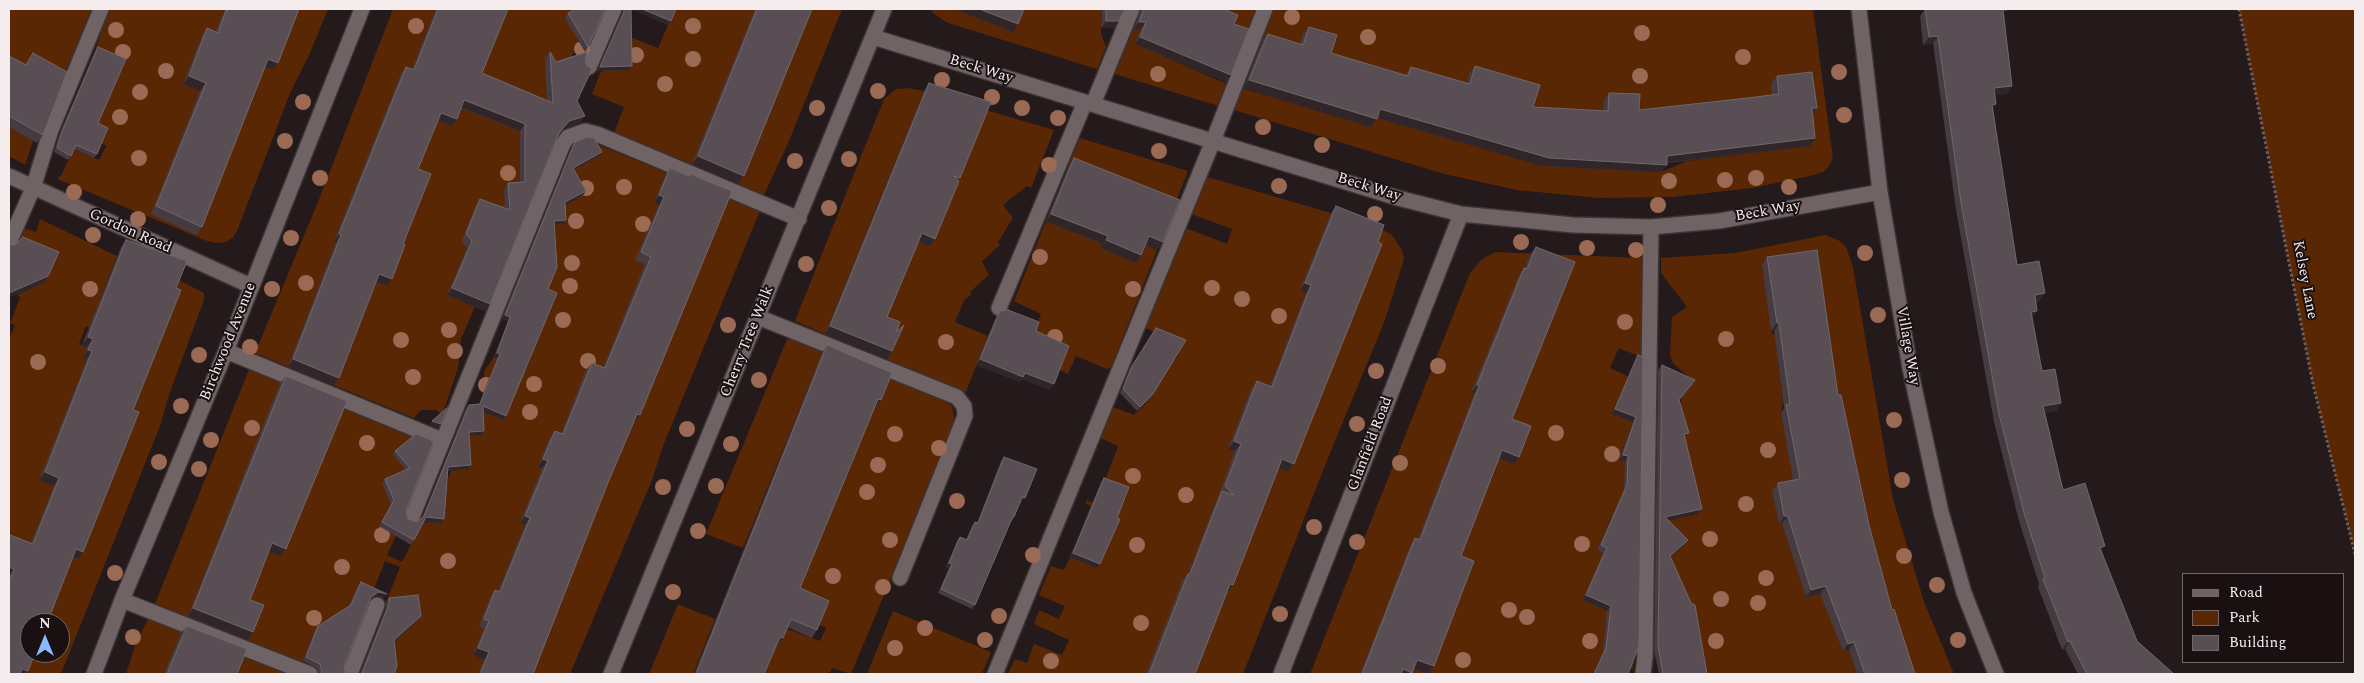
<!DOCTYPE html>
<style>
body{margin:0}
#map{position:relative;width:2364px;height:683px;overflow:hidden;background:#24191b;font-family:Spectral,serif}
canvas{display:block}
.frame{position:absolute;inset:0;border:10px solid #f4eced;pointer-events:none}
.legend{position:absolute;left:2182px;top:573px;width:162px;height:90px;box-sizing:border-box;background:#1a1012;border:1px solid #71686a;margin:0;padding:6px 9px;list-style:none;font-size:15px;color:#f4eced}
.legend li{display:flex;align-items:center;gap:10px;height:25px}
.legend b{width:25px;border:1px solid #71686a}
.north{position:absolute;left:20px;top:613px;width:50px;height:50px;box-sizing:border-box;background:#1a1012;border:1px solid #71686a;border-radius:50%;rotate:0deg;font-size:14px;font-weight:700;line-height:20px;text-align:center;color:#f4eced}
.north::after{content:'';display:block;margin:auto;width:18px;height:22px;background:#88bafc;clip-path:polygon(50% 0,100% 100%,50% 72%,0 100%)}
</style>
<div id="map">
<canvas width="2364" height="683"></canvas>
<div class="frame"></div>
<ul class="legend">
<li><b style="height:6px;background:#706365"></b>Road</li>
<li><b style="height:14px;background:#5a2704"></b>Park</li>
<li><b style="height:14px;background:#584e53"></b>Building</li>
</ul>
<div class="north">N</div>
</div>
<script>
const g = document.querySelector('canvas').getContext('2d');
g.lineJoin = 'round';
function paint(path, color) { g.fillStyle = color; g.fill(path, 'evenodd'); }
const shape = rows => new Path2D(rows.map(r => 'M' + r).join(''));
function trace(path, color, width, dash) { g.strokeStyle = color; g.lineWidth = width; g.lineCap = dash ? 'butt' : 'round'; g.setLineDash(dash || []); g.stroke(path); }
function label(font, color, halo, rows, align = 'center') {
  g.font = font + ' Spectral,serif'; g.lineWidth = 4; g.setLineDash([]); g.textBaseline = 'middle'; g.strokeStyle = halo; g.fillStyle = color; for (const [text, x, y, turn = 0] of rows) {
    g.save(); g.translate(x, y); g.rotate((+turn || 0) * Math.PI / 180); g.textAlign = isNaN(turn) ? turn : align; if (halo) g.strokeText(text, 0, 0); g.fillText(text, 0, 0); g.restore();
  }
}
paint(shape([
 [9,9,94,9,64,81,21,73,9,67],
 [109,9,328,9,310,53,291,91,237,231,233,237,226,242,216,243,207,241,57,179,62,174,73,149,99,160,106,146,101,143,96,128,94,91,81,84,84,77,123,63,95,51],
 [393,9,580,9,581,34,569,63,550,91,538,119,521,189,505,212,466,247,477,265,447,295,475,307,461,339,458,368,442,416,437,410,421,410,414,418,255,353,318,202],
 [675,9,756,9,692,165,614,133,624,107,592,94,600,73,605,70,629,70,630,37,658,48],
 [809,9,842,9,789,141,764,195,738,184],
 [931,9,1102,9,1101,33,1106,47,1097,69,948,23,933,13],
 [1141,9,1150,9,1163,56,1227,84,1218,106,1115,74],
 [1210,9,1256,9,1245,38],
 [1273,9,1813,9,1833,158,1829,166,1823,172,1810,176,1752,188,1673,197,1598,198,1568,195,1517,190,1444,174,1234,110,1242,88,1371,127,1374,117,1539,165,1661,172,1687,161,1810,146,1773,102,1603,119,1573,118,1464,92,1402,87,1261,41],
 [2239,9,2355,9,2355,554,2313,384],
 [908,88,924,91,825,334,795,321,884,99,896,89],
 [986,110,1054,130,1031,188,1027,186,1003,205,1013,218,998,242,1000,245,982,261,989,275,971,291,971,295,964,300,955,322,988,336,965,394,887,360,899,332,882,325,916,241],
 [9,127,37,129,25,165,9,156],
 [1080,138,1188,171,1172,212,1125,188,1068,165],
 [591,142,760,211,663,446,652,480,570,674,365,674,381,654,403,633,386,602,400,567,385,561,374,589,346,614,313,636,303,662,155,604,250,367,408,431,414,438,406,470,393,500,409,508,387,555,402,562,423,522,441,523,443,493,451,471,468,469,466,440,477,409,510,403,483,393,484,371,494,357,526,370,533,352,532,347,547,288,552,230,563,205,570,172],
 [1204,176,1331,213,1383,230,1392,235,1402,250,1404,259,1384,323,1330,453,1243,674,1008,674,1015,659,1027,663,1034,644,1062,655,1069,640,1034,624,1039,610,1059,619,1065,606,1039,595,1051,566,1064,570,1070,557,1097,568,1104,551,1078,539,1092,506,1086,504,1086,500,1118,512,1104,483,1118,446,1100,438,1113,407,1134,415,1147,402,1123,381,1127,372,1148,347,1176,359,1182,344,1143,327,1186,228,1227,244,1232,229,1191,214],
 [40,219,117,256,100,299,107,334,86,326,79,344,87,347,83,358,170,296,177,279,204,293,204,300,170,392,160,426,61,674,24,674,32,653,60,653,60,623,44,623,9,544,9,340,15,325,9,323,9,320,11,321,20,298,17,295,32,288,54,259,16,243,24,228,36,232],
 [1046,221,1075,233,1109,228,1101,248,1136,262,1143,244,1157,250,1111,367,1107,369,1076,356,1068,374,1058,369,1033,334,1041,314,1014,301],
 [1825,235,1840,241,1846,247,1853,267,1893,499,1924,602,1954,674,1907,674,1888,617,1822,324,1771,331,1775,336,1783,402,1781,413,1793,478,1843,651,1849,650,1857,674,1690,674,1669,564,1671,557,1684,545,1664,524,1670,520,1698,514,1662,484,1657,461,1657,444,1668,443,1683,395,1694,382,1673,363,1670,355,1672,317,1687,307,1661,273,1661,258,1735,253],
 [1495,252,1644,258,1641,357,1619,348,1610,368,1636,380,1633,422,1619,459,1629,463,1623,510,1611,518,1597,550,1624,562,1622,617,1634,655,1633,669,1628,667,1626,674,1310,674,1470,273,1482,259],
 [788,337,823,351,743,548,706,534],
 [887,377,947,402,952,406,954,418,950,438,851,674,832,668,829,674,761,674,761,639,785,628,820,641,826,628,818,624,794,596],
 [678,604,715,619,693,674,649,674],
 [893,611,991,652,982,674,867,674],
 [148,619,182,632,165,674,126,674,135,646],
 [227,650,287,674,218,674]
]), '#5a2704');
const minor = shape([
 [1859,9,1880,192,1910,368,1941,512,1964,593,1996,674],
 [873,37,1398,198,1461,214,1573,225,1651,227,1719,221,1880,192],
 [589,67,614,9],
 [1093,104,1132,9],
 [9,176,251,286],
 [9,243,33,188,51,130,101,9],
 [999,308,1085,102],
 [758,317,957,397,964,406,965,416,900,578],
 [226,351,442,440],
 [412,517,563,144,568,137,585,131,597,134,799,219],
 [122,600,310,674],
 [94,674,122,600,226,351,362,9],
 [350,674,377,605],
 [611,674,884,9],
 [995,674,1213,141,1265,9],
 [1281,674,1461,214],
 [1643,674,1645,657,1651,227]
]);
trace(minor, '#3b3334', 18);
trace(shape([
 [2239,9,2313,384,2355,554]
]), '#6b6163', 3, [2.5, 2.5]);
trace(minor, '#706365', 15);
g.fillStyle = '#9a6a54';
for (const [x, y] of [
 [1292,17],
 [416,26],
 [693,26],
 [116,30],
 [1642,33],
 [1368,37],
 [582,49],
 [123,52],
 [636,55],
 [1743,57],
 [693,59],
 [166,71],
 [1839,72],
 [1158,74],
 [1640,76],
 [942,80],
 [665,84],
 [878,91],
 [140,92],
 [992,97],
 [303,102],
 [817,108],
 [1022,108],
 [1844,115],
 [120,117],
 [1058,118],
 [1263,127],
 [285,141],
 [1322,145],
 [1159,151],
 [139,158],
 [849,159],
 [795,161],
 [1049,165],
 [508,173],
 [320,178],
 [1756,178],
 [1725,180],
 [1669,181],
 [1279,186],
 [624,187],
 [1789,187],
 [586,188],
 [74,192],
 [1658,205],
 [829,208],
 [1375,214],
 [138,219],
 [576,221],
 [643,224],
 [93,235],
 [291,238],
 [1521,242],
 [1587,248],
 [1636,250],
 [1865,253],
 [1040,257],
 [572,263],
 [806,264],
 [306,283],
 [570,286],
 [1212,288],
 [90,289],
 [272,289],
 [1133,289],
 [1242,299],
 [1878,315],
 [1279,316],
 [563,320],
 [1625,322],
 [728,325],
 [449,330],
 [1055,337],
 [1726,339],
 [401,340],
 [946,342],
 [250,347],
 [455,351],
 [199,355],
 [588,361],
 [38,362],
 [1438,366],
 [1376,371],
 [413,377],
 [759,380],
 [534,384],
 [486,385],
 [181,406],
 [530,412],
 [1894,420],
 [1357,424],
 [252,428],
 [687,429],
 [1556,433],
 [895,434],
 [211,440],
 [367,443],
 [731,444],
 [939,448],
 [1768,450],
 [1612,454],
 [159,462],
 [1400,463],
 [878,465],
 [199,469],
 [1133,476],
 [1902,480],
 [716,486],
 [663,487],
 [867,492],
 [1186,495],
 [957,501],
 [1746,504],
 [1314,527],
 [698,531],
 [382,535],
 [1710,539],
 [890,540],
 [1357,542],
 [1582,544],
 [1137,545],
 [1033,555],
 [1904,556],
 [448,561],
 [342,567],
 [115,573],
 [833,576],
 [1766,578],
 [1937,585],
 [883,587],
 [673,592],
 [1721,599],
 [1758,603],
 [1509,610],
 [1280,614],
 [999,616],
 [1527,617],
 [314,618],
 [1141,623],
 [925,628],
 [133,637],
 [985,640],
 [1958,640],
 [1590,641],
 [1716,641],
 [895,648],
 [1463,660],
 [1051,661]
]) { g.beginPath(); g.arc(x, y, 8, 0, 2 * Math.PI); g.fill(); }
paint(shape([
 [226,9,299,9,273,70,265,67,202,227,196,235,151,214,200,91,183,84,202,36,207,28,215,32,221,18],
 [436,9,508,9,482,73,547,101,545,59,550,52,556,62,585,62,577,101,580,123,564,128,558,136,485,311,447,295,467,248,461,241,476,206,480,199,505,208,504,190,508,183,520,182,520,131,461,108,452,126,438,121,418,169,403,244,387,286,376,282,334,385,288,366,336,242,334,241,401,74,406,67,412,69],
 [622,9,676,9,671,21,668,25,631,9,629,70,597,71,623,13],
 [755,9,812,9,744,176,738,183,692,164],
 [1102,9,1125,9,1114,28,1101,28],
 [1141,9,1223,9,1234,24,1231,75,1226,82,1135,44,1141,29,1134,29],
 [1925,9,2004,15,2012,86,2007,94,1995,95,1993,110,2017,265,2045,293,2039,301,2036,302,2032,318,2042,371,2061,403,2056,411,2045,413,2063,490,2101,552,2137,641,2174,674,2078,674,2065,649,2062,650,2038,587,2039,584,2019,521,1994,422,1956,210,1933,43,1923,45,1920,16],
 [568,13,588,47,585,52,565,18],
 [1309,27,1331,53,1405,76,1411,67,1467,83,1469,74,1475,66,1533,107,1603,111,1604,100,1609,93,1639,110,1748,98,1772,95,1771,84,1777,76,1817,108,1812,114,1815,138,1810,146,1667,163,1667,165,1661,172,1544,166,1377,118,1371,127,1244,88,1262,41,1268,34,1300,44,1303,34],
 [98,47,98,123,97,154,94,158,74,149,68,160,54,152,60,133,95,51],
 [33,53,43,135,37,143,9,127,9,56,25,65],
 [929,83,958,181,935,239,930,246,919,242,887,317,896,332,887,359,825,334,924,91],
 [577,141,599,156,574,170,586,191,583,195,566,205,566,220,564,224,554,225,548,289,506,416,504,420,483,412,481,435,469,436,468,469,448,471,441,523,424,522,411,545,379,526,391,504,382,483,385,479,406,470,393,455,395,451,416,434,406,510,408,519,417,522,422,518,466,409,469,405,479,404,497,358,494,357,508,321,502,319,571,149],
 [1074,158,1163,242,1157,250,1145,245,1141,255,1136,263,1101,248,1103,244,1046,221,1069,165],
 [670,168,689,176,690,174,640,415,635,422,634,422,607,485,533,674,478,674,484,660,473,655,484,629,479,626,490,598,495,590,498,591,525,525,520,523,542,468,538,467,549,439,555,431,561,434,586,370,592,363,603,368,645,264,635,260,659,205,654,203,665,176],
 [1336,206,1294,464,1288,472,1278,468,1227,593,1195,674,1146,674,1182,581,1188,574,1217,499,1220,494,1219,494,1235,451,1228,449,1251,389,1257,381,1270,386,1306,293,1300,290,1331,213],
 [126,240,176,288,133,410,78,559,72,557,9,674,9,536,31,543,54,486,39,480,87,359,83,358,87,347,82,345,121,247],
 [1536,247,1512,419,1514,464,1499,458,1461,556,1434,666,1428,674,1413,668,1410,674,1360,674,1410,546,1415,538,1418,539,1474,394,1471,393,1519,275,1525,268,1530,254],
 [1767,257,1838,395,1869,525,1892,610,1915,674,1857,674,1849,650,1843,651,1820,594,1806,597,1782,523,1779,524,1772,491,1778,483,1793,480,1781,413,1784,408,1774,331,1771,331,1762,265],
 [1000,311,1036,331,1050,390,1022,379,1020,382,976,365,996,317],
 [1153,332,1153,394,1150,398,1137,411,1120,393,1130,370],
 [827,345,881,400,876,407,875,407,800,588,817,630,812,638,787,627,783,638,777,646,776,645,764,674,694,674,822,353],
 [1638,355,1628,674,1593,674,1603,653,1607,611,1583,600,1603,553,1597,550,1624,490,1625,461,1619,460,1633,422,1612,414,1635,360],
 [1662,365,1692,385,1679,400,1685,438,1702,509,1698,513,1669,520,1688,540,1684,545,1671,557,1691,603,1707,674,1659,674,1654,651,1658,370],
 [286,376,286,549,281,556,268,552,250,600,253,632,248,640,188,616,280,383],
 [1004,457,1022,502,1021,502,1012,521,1011,521,975,605,972,609,938,593,949,568,946,567,957,541,960,537,966,540,972,526,975,522,977,523,1001,461],
 [1104,478,1098,568,1070,557,1101,482],
 [361,582,384,598,375,596,370,600,344,667,346,674,318,674,317,668,303,661,315,630,318,626,349,606,358,586],
 [389,598,421,616,418,620,394,641,394,674,360,674,386,608,386,602],
 [187,626,237,674,164,674,181,633]
]), '#453b41');
paint(shape([
 [630,9,642,9,671,21,668,25],
 [954,9,979,9,1018,24,1013,32],
 [1106,21,1119,21,1114,28,1101,28],
 [1139,22,1146,22,1141,29,1134,29],
 [1938,36,1933,43,1923,45,1929,37],
 [1140,37,1231,75,1226,82,1135,44],
 [268,59,278,63,273,70,263,66],
 [632,66,629,70,597,71,600,67],
 [189,76,206,83,200,91,183,84],
 [1249,80,1377,119,1371,127,1244,88],
 [2012,86,2007,94,1989,96,1994,88],
 [464,100,525,124,520,131,460,107],
 [1996,104,1991,112,1992,105],
 [1812,108,1817,108,1811,115],
 [1380,109,1667,165,1661,172,1544,166,1374,117],
 [441,113,457,119,452,126,436,120],
 [585,116,580,123,564,128,554,140,569,121],
 [1815,138,1810,146,1662,163,1667,156],
 [602,152,599,156,570,172,573,168],
 [698,156,744,176,738,183,692,164],
 [586,191,583,195,563,207,565,202],
 [659,195,664,197,659,205,654,203],
 [1051,214,1108,236,1103,244,1046,221],
 [566,220,564,224,551,225,554,221],
 [922,233,935,239,930,246,917,241],
 [339,234,341,235,336,242,334,241],
 [1149,236,1163,242,1157,250,1143,244],
 [1106,240,1141,255,1136,263,1101,248],
 [379,274,392,279,387,286,374,281],
 [48,276,44,283,9,298,9,293],
 [1305,283,1311,285,1306,293,1300,290],
 [452,288,490,304,485,311,447,295],
 [2045,293,2039,301,2029,303,2035,295],
 [2037,311,2032,319,2031,312],
 [505,315,510,317,508,321,502,319],
 [1777,323,1779,323,1774,331,1771,331],
 [830,326,892,351,887,359,825,334],
 [88,337,93,339,87,347,82,345],
 [88,350,92,351,87,359,83,358],
 [497,353,500,354,497,358,494,357],
 [293,359,339,378,334,385,288,366],
 [980,359,1025,373,1054,384,1050,390,1022,379,1020,382,976,365],
 [1477,385,1479,386,1474,394,1471,393],
 [1153,394,1150,398,1137,411,1140,407],
 [878,399,881,400,876,407,873,406],
 [2061,403,2056,411,2038,414,2043,406],
 [483,406,506,416,504,420,480,411],
 [1615,409,1636,417,1633,422,1612,414],
 [637,414,640,415,635,422,632,421],
 [432,421,441,424,438,428,429,425],
 [484,431,481,435,466,436,469,432],
 [1234,441,1241,444,1235,451,1228,449],
 [1502,450,1519,457,1514,464,1496,457],
 [1623,455,1628,456,1625,461,1619,460],
 [543,459,548,461,542,468,538,467],
 [1282,459,1294,464,1288,472,1276,467],
 [471,465,468,469,445,471,448,467],
 [45,472,59,478,54,486,39,480],
 [1022,497,1025,498,1022,502,1020,501],
 [1702,509,1698,513,1662,522,1665,517],
 [525,516,530,518,525,525,520,523],
 [1784,516,1788,516,1782,523,1779,524],
 [426,517,444,519,441,523,423,522],
 [1688,540,1684,545,1667,561,1670,556],
 [272,543,286,549,281,556,266,551],
 [76,549,83,552,78,559,70,556],
 [1073,553,1100,564,1098,568,1070,557],
 [949,563,952,564,949,568,946,567],
 [9,567,14,569,9,576],
 [1230,584,1233,585,1227,593],
 [1826,586,1820,594,1806,597,1811,590],
 [378,592,387,594,384,598,375,596,368,601,371,597],
 [1586,595,1611,606,1607,611,1583,600],
 [193,608,253,632,248,640,188,616],
 [421,616,418,620,392,644,394,640],
 [780,637,783,638,777,646,774,644],
 [2070,641,2065,649,2062,650,2068,642],
 [1854,642,1849,650,1843,651,1848,644],
 [478,648,489,652,484,660,473,655],
 [1417,660,1434,666,1428,674,1411,668],
 [22,669,28,671,26,674,18,674],
 [1403,669,1412,673,1410,674,1400,674]
]), '#30262a');
const building = shape([
 [229,9,299,9,278,63,268,59,202,227,156,206,206,83,189,76,207,28,218,33,226,10,228,11,229,9],
 [438,9,508,9,482,73,553,103,550,52,556,62,587,52,585,62,587,66,592,69,577,101,585,116,569,121,559,133,490,304,452,288,472,241,466,234,480,199,510,210,508,183,525,182,525,124,464,100,457,119,441,113,418,169,431,174,403,244,405,245,392,279,379,274,339,378,293,359,341,235,339,234,406,67,414,70,438,9],
 [576,9,605,9,588,47,568,13,576,9],
 [625,9,631,9,632,66,600,67,625,9],
 [642,9,676,9,671,21,642,9],
 [757,9,812,9,744,176,698,156,757,9],
 [979,9,1024,9,1018,24,979,9],
 [1106,9,1125,9,1119,21,1106,21,1106,9],
 [1144,9,1223,9,1238,15,1234,24,1249,29,1231,75,1140,37,1146,22,1139,22,1144,9],
 [1925,9,2007,9,2007,10,2003,10,2012,86,1994,88,1996,104,1992,105,2017,265,2039,261,2045,293,2035,295,2037,311,2031,312,2042,371,2055,369,2061,403,2043,406,2063,490,2085,483,2105,546,2100,548,2137,641,2174,674,2087,674,2070,641,2068,642,2043,579,2045,578,2024,513,1999,414,1961,203,1938,36,1929,37,1925,9],
 [1309,27,1337,35,1331,53,1408,76,1411,67,1470,84,1475,66,1540,85,1533,107,1608,111,1609,93,1640,94,1639,110,1748,98,1779,94,1777,76,1812,72,1817,108,1812,108,1815,138,1667,156,1667,165,1549,158,1380,109,1377,119,1249,80,1268,34,1303,45,1309,27],
 [98,47,126,59,98,123,108,128,97,154,76,145,71,156,57,148,63,129,98,47],
 [33,53,67,72,43,135,9,116,9,56,26,65,33,53],
 [929,83,991,102,960,178,954,176,959,181,935,239,922,233,887,317,900,322,896,332,904,325,892,351,830,326,929,83],
 [588,137,594,138,602,152,573,168,586,191,565,202,566,220,554,221,557,267,548,289,557,293,506,416,483,406,484,431,469,432,471,465,448,467,444,519,426,517,414,540,382,522,394,500,385,479,410,468,395,451,416,434,434,441,406,510,408,519,417,522,424,516,469,405,480,404,500,354,497,353,510,317,505,315,574,144,577,141,588,137],
 [1074,158,1180,200,1163,242,1149,236,1141,255,1106,240,1108,236,1051,214,1074,158],
 [670,168,689,176,690,174,732,191,640,415,637,414,607,485,533,674,480,674,489,652,478,648,489,621,484,619,495,590,500,592,530,518,525,516,548,461,543,459,555,431,563,434,592,363,605,368,651,257,641,252,664,197,659,195,670,168],
 [1336,206,1384,225,1378,242,1382,244,1294,464,1282,459,1233,585,1230,584,1195,674,1149,674,1188,574,1190,574,1222,491,1234,495,1225,486,1241,444,1234,441,1257,381,1272,387,1311,285,1305,283,1336,206],
 [23,237,59,252,48,276,9,293,9,243,10,245,15,245,23,237],
 [126,240,187,261,176,288,181,290,133,410,139,412,83,552,76,549,47,623,30,623,30,653,35,653,28,671,22,669,20,674,9,674,9,583,14,569,9,567,9,537,10,535,33,544,59,478,45,472,92,351,88,350,93,339,88,337,126,240],
 [1536,247,1575,262,1512,419,1531,426,1519,457,1502,450,1461,556,1474,561,1434,666,1417,660,1412,673,1403,669,1401,674,1362,674,1415,538,1420,540,1479,386,1477,385,1524,268,1527,269,1536,247],
 [1817,250,1838,395,1841,395,1869,525,1892,610,1894,609,1915,674,1865,674,1854,642,1848,644,1826,586,1811,590,1788,516,1784,516,1778,483,1800,479,1786,405,1790,404,1779,323,1777,323,1767,257,1817,250],
 [1008,310,1039,322,1036,331,1069,346,1054,384,1025,373,1023,377,980,359,1000,311,1008,310],
 [1156,328,1186,340,1153,394,1140,407,1123,389,1132,366,1156,328],
 [827,345,892,373,881,400,878,399,800,588,829,601,817,630,791,619,783,638,780,637,764,674,696,674,827,345],
 [1638,355,1643,357,1639,646,1628,674,1594,674,1606,648,1611,606,1586,595,1607,548,1601,545,1627,485,1628,456,1623,455,1636,417,1615,409,1638,355],
 [1662,365,1695,380,1679,400,1689,433,1684,434,1702,509,1665,517,1688,540,1670,556,1691,603,1695,605,1707,674,1663,674,1658,646,1662,365],
 [286,376,347,401,286,549,272,543,250,600,264,605,253,632,193,608,286,376],
 [447,408,441,424,432,421,447,408],
 [1004,457,1037,469,1025,498,1022,497,1014,517,1013,516,975,605,941,589,952,564,949,563,960,537,967,540,975,522,978,523,1004,457],
 [1104,478,1129,487,1117,518,1120,519,1100,564,1073,553,1104,478],
 [361,582,387,594,378,592,371,597,344,667,346,674,320,674,322,673,320,664,306,657,318,626,351,605,361,582],
 [418,595,421,616,394,640,397,666,394,674,360,674,362,673,389,604,389,598,418,595],
 [187,626,247,649,237,674,167,674,187,626]
]);
paint(building, '#584e53');
trace(building, '#70676c', 1);
label('15px', '#f4eced', '#1a1012', [
 ["Beck Way",981,70,17],
 ["Beck Way",1369,188,17],
 ["Beck Way",1768,212,-10],
 ["Gordon Road",130,232,24],
 ["Kelsey Lane",2304,280,79],
 ["Birchwood Avenue",229,342,-68],
 ["Cherry Tree Walk",748,342,-68],
 ["Village Way",1907,346,80],
 ["Glanfield Road",1371,444,-69]
]);
</script>
